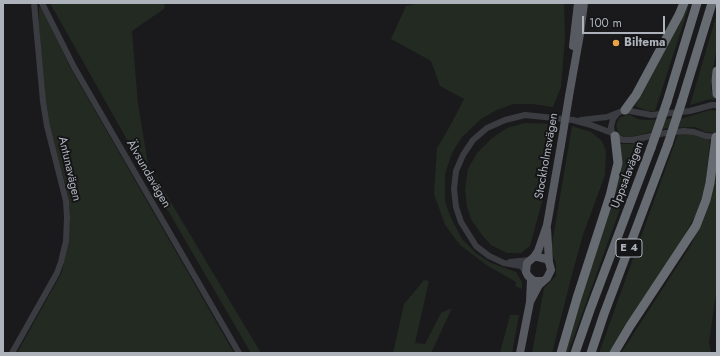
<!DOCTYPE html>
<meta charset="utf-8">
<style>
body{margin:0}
#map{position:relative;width:720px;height:356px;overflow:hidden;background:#1a1a1c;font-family:Jost,sans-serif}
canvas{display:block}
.frame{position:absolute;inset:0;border:4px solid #adb2bb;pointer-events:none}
.scale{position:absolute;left:582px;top:16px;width:83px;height:18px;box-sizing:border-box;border:2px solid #adb2bb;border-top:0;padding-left:5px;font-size:12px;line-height:14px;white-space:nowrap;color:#adb2bb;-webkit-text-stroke:3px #151517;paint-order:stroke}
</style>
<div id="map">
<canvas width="720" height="356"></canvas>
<div class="frame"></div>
<div class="scale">100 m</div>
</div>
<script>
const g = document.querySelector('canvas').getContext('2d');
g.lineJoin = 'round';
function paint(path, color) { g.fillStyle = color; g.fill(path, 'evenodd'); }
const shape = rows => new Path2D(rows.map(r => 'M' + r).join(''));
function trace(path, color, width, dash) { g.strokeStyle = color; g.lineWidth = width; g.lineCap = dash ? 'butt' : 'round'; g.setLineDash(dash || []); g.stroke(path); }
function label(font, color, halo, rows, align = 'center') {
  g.font = font + ' Jost,sans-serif'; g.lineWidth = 4; g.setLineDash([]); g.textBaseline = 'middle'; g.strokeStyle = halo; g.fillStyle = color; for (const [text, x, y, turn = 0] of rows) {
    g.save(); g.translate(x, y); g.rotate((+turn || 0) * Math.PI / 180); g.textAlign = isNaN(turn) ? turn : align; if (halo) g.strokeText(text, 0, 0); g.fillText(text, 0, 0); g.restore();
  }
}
paint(shape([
 [50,3,165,3,164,9,132,31,138,104,148,164,261,353,251,353,139,161],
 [419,3,564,3,565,39,561,87,553,107,532,104,513,104,497,110,481,119,462,137,452,153,445,174,445,201,451,218,462,239,477,254,491,263,516,272,522,282,522,289,515,286,516,282,488,266,460,245,445,225,434,194,437,148,450,126,464,99,440,86,431,61,391,39,406,6],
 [690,3,655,111,647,111,635,106],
 [41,5,70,67,234,353,17,353,62,272,68,243,70,212,68,195,50,127,46,101,39,28,39,8],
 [717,13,717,46,711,81,711,89,715,100,710,99,690,105],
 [710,110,717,111,717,132,714,133,706,132,695,127,666,128,627,138,619,134,616,126,619,118,626,115,630,115,638,119,646,120,684,118],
 [525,123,557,124,545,191,530,246,521,253,507,253,491,245,482,235,472,221,467,207,465,189,468,169,477,153,491,139,507,128],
 [572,126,591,132,602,141,606,151,605,175,583,235,574,267,552,353,532,353,544,288,556,276,556,264,551,250],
 [678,134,693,134,710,140,706,181,702,197,695,216,683,238,609,353,599,353],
 [645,140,568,353,565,353,619,144,631,144],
 [717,157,717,286,709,342,711,353,621,353,691,245,708,206],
 [424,280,429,281,415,343,425,344,441,313,452,308,431,353,393,353,404,304],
 [510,315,519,315,512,353,500,353]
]), '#222a22');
trace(shape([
 [42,3,74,67,239,353],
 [617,114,613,119,611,127,612,133,615,136,623,140,632,140,665,133,684,131,694,132,706,136,717,137],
 [581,120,607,117,625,110,651,115,690,111,712,105,717,105],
 [510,262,530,260],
 [526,272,521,266,504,263,489,256,476,246,461,222,456,207,454,189,456,171,463,155,473,140,487,128,505,120,525,115,573,120,591,125,612,133],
 [12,353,57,273,61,262,66,241,67,217,66,201,47,126,43,101,34,3]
]), '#3b3c41', 6);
trace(shape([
 [573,46,578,3],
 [569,96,580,34,584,3],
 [547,229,549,262],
 [534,257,538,251,547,225,561,145],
 [530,302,539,285,547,278,551,270,549,262,546,259,538,257,534,257,527,263,526,272,528,276,534,281,543,281],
 [520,353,530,302,531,279]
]), '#575a60', 8);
trace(shape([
 [717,71,716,81,717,94],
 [682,101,712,3],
 [667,102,697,3],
 [625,110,636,95,679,15,684,3],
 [561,353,577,298,610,196,618,163,615,136],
 [575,353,590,310,651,148],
 [591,353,604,314,668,144],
 [614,353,630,326,696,226,706,200,710,183,716,137]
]), '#676b72', 9);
trace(shape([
 [561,145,569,96]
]), '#575a60', 8);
trace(shape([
 [668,144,682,101],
 [651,148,667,102]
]), '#676b72', 9);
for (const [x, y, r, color] of [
 [616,43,4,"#eaa444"]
]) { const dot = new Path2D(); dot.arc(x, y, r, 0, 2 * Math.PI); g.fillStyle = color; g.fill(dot); trace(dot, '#151517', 1.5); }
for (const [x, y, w] of [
 [629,248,26]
]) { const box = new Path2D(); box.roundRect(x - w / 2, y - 9, w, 18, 3); g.fillStyle = '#151517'; g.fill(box); trace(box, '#adb2bb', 1); }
label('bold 11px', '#adb2bb', null, [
 ["E 4",629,248]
]);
label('bold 12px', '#adb2bb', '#151517', [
 ["Biltema",624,43]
], 'left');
label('12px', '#adb2bb', '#151517', [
 ["Stockholmsvägen",547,156,-80],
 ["Antunavägen",69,169,77],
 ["Älvsundavägen",148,174,60],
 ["Uppsalavägen",628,175,-69]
]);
</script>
